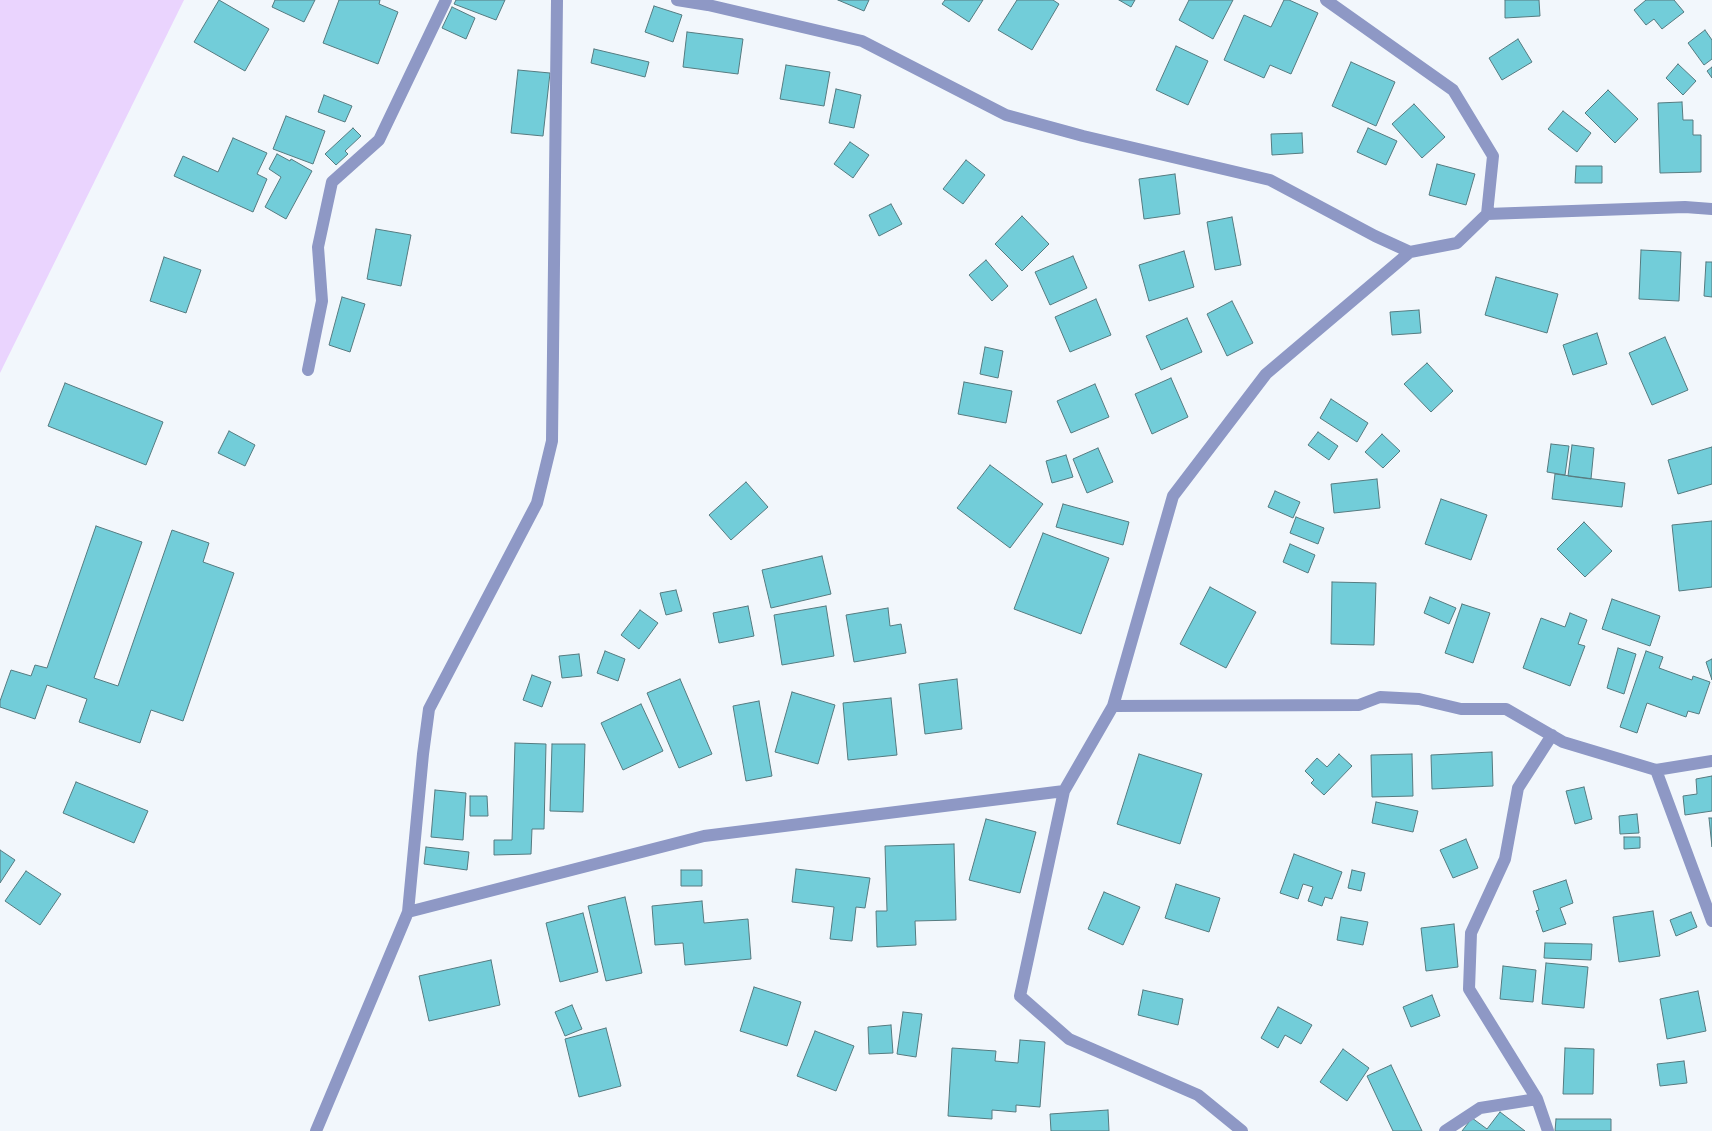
<!DOCTYPE html>
<style>
body{margin:0}
canvas{display:block;background:#f2f7fc}
</style>
<canvas width="1712" height="1131"></canvas>
<script>
const g = document.querySelector('canvas').getContext('2d');
g.lineJoin = 'round';
function paint(path, color) { g.fillStyle = color; g.fill(path, 'evenodd'); }
const shape = rows => new Path2D(rows.map(r => 'M' + r).join(''));
function trace(path, color, width, dash) { g.strokeStyle = color; g.lineWidth = width; g.lineCap = dash ? 'butt' : 'round'; g.setLineDash(dash || []); g.stroke(path); }
paint(shape([
 [0,0,184,0,0,373]
]), '#ead4fe');
const building = shape([
 [219,0,269,29,245,71,194,42,219,0],
 [275,0,315,0,304,22,272,7,275,0],
 [339,0,380,0,379,4,398,12,378,64,323,43,339,0],
 [456,0,505,0,496,20,454,4,456,0],
 [838,0,869,0,864,11,838,0],
 [945,0,983,0,969,22,942,4,945,0],
 [1017,0,1053,0,1059,4,1032,50,998,30,1017,0],
 [1119,0,1135,0,1131,7,1119,0],
 [1189,0,1233,0,1213,39,1179,20,1189,0],
 [1284,0,1289,0,1318,13,1291,74,1270,65,1264,78,1224,60,1244,15,1271,27,1284,0],
 [1505,0,1539,0,1540,16,1505,18,1505,0],
 [1646,0,1674,0,1684,12,1662,29,1654,19,1646,25,1634,10,1646,0],
 [654,6,682,15,673,42,645,32,654,6],
 [452,7,475,18,466,39,442,28,452,7],
 [1705,30,1712,40,1712,59,1704,65,1688,43,1705,30],
 [687,32,743,39,738,74,683,67,687,32],
 [1518,39,1532,62,1502,80,1489,58,1518,39],
 [1176,46,1208,61,1188,105,1156,90,1176,46],
 [594,49,649,62,645,77,591,63,594,49],
 [1351,62,1395,82,1376,126,1332,106,1351,62],
 [1678,64,1696,81,1683,95,1666,78,1678,64],
 [786,65,830,72,824,106,780,99,786,65],
 [1712,67,1712,78,1707,71,1712,67],
 [518,70,550,73,543,136,511,133,518,70],
 [836,89,861,95,854,128,829,123,836,89],
 [1608,90,1638,119,1615,143,1585,113,1608,90],
 [324,95,352,106,345,122,318,112,324,95],
 [1682,102,1683,120,1693,120,1693,135,1701,135,1701,172,1660,173,1658,103,1682,102],
 [1414,104,1445,137,1422,158,1392,124,1414,104],
 [1563,111,1591,133,1577,152,1548,129,1563,111],
 [286,116,325,131,313,164,273,149,286,116],
 [353,128,361,136,345,151,348,154,336,165,325,154,353,128],
 [1368,128,1397,141,1386,165,1357,152,1368,128],
 [1302,133,1303,153,1272,155,1271,134,1302,133],
 [233,138,267,153,257,174,267,179,253,212,174,176,183,156,218,172,233,138],
 [850,142,869,155,853,178,834,164,850,142],
 [277,154,290,161,291,159,312,171,286,219,265,207,281,177,269,169,277,154],
 [966,160,985,175,963,204,943,189,966,160],
 [1437,164,1475,174,1466,205,1429,195,1437,164],
 [1576,166,1602,166,1602,183,1575,183,1576,166],
 [1175,174,1180,214,1144,219,1139,179,1175,174],
 [891,204,902,224,879,236,869,215,891,204],
 [1022,216,1049,244,1022,271,995,244,1022,216],
 [1232,217,1241,265,1215,270,1207,222,1232,217],
 [376,229,411,235,401,286,367,279,376,229],
 [1641,250,1681,252,1679,301,1639,299,1641,250],
 [1184,251,1194,287,1149,301,1139,265,1184,251],
 [1073,256,1087,288,1050,305,1035,272,1073,256],
 [164,257,201,270,186,313,150,301,164,257],
 [986,260,1008,286,992,301,969,275,986,260],
 [1706,262,1712,262,1712,297,1704,296,1706,262],
 [1496,277,1558,294,1547,333,1485,315,1496,277],
 [342,297,365,304,350,352,329,345,342,297],
 [1096,299,1111,335,1070,352,1055,317,1096,299],
 [1232,301,1253,343,1227,356,1207,314,1232,301],
 [1419,310,1421,333,1392,335,1390,312,1419,310],
 [1187,318,1202,352,1161,370,1146,336,1187,318],
 [1597,333,1607,364,1573,375,1563,345,1597,333],
 [1665,337,1688,390,1652,405,1629,353,1665,337],
 [985,347,1003,351,998,378,980,374,985,347],
 [1427,363,1453,391,1431,412,1404,384,1427,363],
 [1171,378,1188,417,1152,434,1135,394,1171,378],
 [964,382,1012,391,1006,423,958,414,964,382],
 [65,383,163,422,146,465,48,426,65,383],
 [1095,384,1109,417,1071,433,1057,401,1095,384],
 [1331,399,1368,423,1357,442,1320,418,1331,399],
 [229,431,255,445,245,466,218,453,229,431],
 [1318,432,1338,446,1329,460,1308,445,1318,432],
 [1382,434,1400,451,1383,468,1365,452,1382,434],
 [1551,444,1569,446,1565,475,1547,472,1551,444],
 [1572,445,1594,448,1591,479,1568,476,1572,445],
 [1712,447,1712,484,1678,494,1668,460,1712,447],
 [1098,448,1113,482,1087,493,1073,459,1098,448],
 [1066,455,1073,477,1052,483,1046,461,1066,455],
 [990,465,1043,504,1010,548,957,508,990,465],
 [1555,474,1625,483,1622,507,1552,499,1555,474],
 [1377,479,1380,508,1334,513,1331,484,1377,479],
 [746,482,768,507,731,540,709,515,746,482],
 [1275,491,1300,502,1293,518,1268,507,1275,491],
 [1441,499,1487,515,1471,560,1425,544,1441,499],
 [1063,504,1129,522,1123,545,1056,527,1063,504],
 [1296,517,1324,528,1318,544,1290,533,1296,517],
 [1712,521,1712,587,1679,591,1672,525,1712,521],
 [1584,522,1612,551,1585,577,1557,549,1584,522],
 [96,526,142,542,94,678,118,686,172,530,209,543,203,562,234,573,183,721,151,710,140,743,79,722,87,699,47,685,35,719,0,707,0,701,11,670,31,676,35,665,47,668,96,526],
 [1043,533,1109,558,1081,634,1014,609,1043,533],
 [1290,544,1315,555,1308,573,1283,562,1290,544],
 [822,556,831,594,771,608,762,570,822,556],
 [1332,582,1376,583,1374,645,1331,644,1332,582],
 [1210,587,1256,612,1226,668,1180,644,1210,587],
 [676,590,682,611,666,615,660,593,676,590],
 [1430,597,1456,608,1449,624,1424,613,1430,597],
 [1612,599,1660,616,1650,646,1602,629,1612,599],
 [1462,604,1490,613,1473,663,1445,653,1462,604],
 [748,606,754,636,719,643,713,613,748,606],
 [826,606,834,656,782,665,774,615,826,606],
 [888,608,890,626,901,624,906,653,854,662,846,615,888,608],
 [640,610,658,623,639,649,621,635,640,610],
 [1570,613,1587,620,1578,644,1585,646,1570,686,1523,668,1541,618,1565,627,1570,613],
 [1618,648,1636,654,1624,694,1607,688,1618,648],
 [605,651,625,659,618,681,597,673,605,651],
 [1646,651,1663,657,1659,668,1692,680,1693,676,1710,682,1699,714,1688,711,1686,717,1647,703,1637,733,1620,727,1646,651],
 [579,654,582,676,562,678,559,656,579,654],
 [1712,659,1712,680,1706,662,1712,659],
 [532,675,551,682,542,707,523,700,532,675],
 [680,679,712,754,679,768,647,693,680,679],
 [957,679,962,729,925,734,919,684,957,679],
 [792,692,835,705,818,764,775,752,792,692],
 [891,698,897,755,848,760,843,703,891,698],
 [759,701,772,776,746,781,733,706,759,701],
 [641,704,663,751,623,770,601,723,641,704],
 [515,743,546,744,544,829,532,829,531,854,494,855,494,840,512,840,515,743],
 [552,744,585,744,583,812,550,811,552,744],
 [1492,752,1493,786,1432,789,1431,755,1492,752],
 [1139,754,1202,774,1180,844,1117,824,1139,754],
 [1339,754,1352,766,1324,795,1311,783,1314,780,1305,771,1317,758,1327,767,1339,754],
 [1412,754,1413,796,1372,797,1371,755,1412,754],
 [1712,776,1712,811,1685,815,1683,796,1697,794,1696,779,1712,776],
 [76,782,148,811,134,843,63,813,76,782],
 [1584,787,1592,819,1575,824,1566,791,1584,787],
 [435,790,466,793,463,840,431,837,435,790],
 [470,796,487,796,488,816,470,816,470,796],
 [1376,802,1418,811,1413,832,1372,823,1376,802],
 [1637,814,1639,833,1620,834,1619,816,1637,814],
 [1709,818,1712,818,1712,847,1709,818],
 [986,819,1036,832,1020,893,969,880,986,819],
 [1624,837,1640,837,1640,848,1624,849,1624,837],
 [1466,839,1478,868,1453,878,1440,850,1466,839],
 [954,844,956,920,915,921,916,945,877,947,876,911,887,911,885,846,954,844],
 [426,847,469,852,467,870,424,864,426,847],
 [0,850,15,860,0,883,0,850],
 [1294,854,1342,872,1332,899,1325,897,1322,906,1308,901,1313,887,1303,884,1298,899,1280,893,1294,854],
 [796,869,870,878,865,908,856,907,852,941,830,939,834,907,792,902,796,869],
 [681,870,702,870,702,886,681,886,681,870],
 [1352,870,1365,873,1361,891,1348,888,1352,870],
 [26,871,61,894,40,925,5,901,26,871],
 [1566,880,1573,903,1560,908,1566,924,1543,932,1536,911,1539,910,1533,891,1566,880],
 [1176,884,1220,898,1209,932,1165,918,1176,884],
 [1104,892,1140,907,1123,945,1088,929,1104,892],
 [625,897,642,973,606,981,588,906,625,897],
 [702,901,704,923,748,919,751,959,685,965,683,943,655,945,652,906,702,901],
 [1653,911,1660,956,1619,962,1613,917,1653,911],
 [1691,912,1697,927,1676,936,1670,920,1691,912],
 [583,913,598,972,560,982,546,923,583,913],
 [1341,917,1368,922,1363,945,1337,940,1341,917],
 [1454,924,1458,967,1426,971,1421,928,1454,924],
 [1545,943,1592,944,1591,960,1544,958,1545,943],
 [491,960,500,1005,429,1021,419,976,491,960],
 [1546,963,1588,967,1584,1008,1542,1004,1546,963],
 [1503,966,1536,970,1533,1002,1500,999,1503,966],
 [754,987,801,1002,787,1046,740,1031,754,987],
 [1143,990,1183,999,1178,1025,1138,1015,1143,990],
 [1698,991,1706,1031,1667,1039,1660,999,1698,991],
 [1432,995,1440,1016,1411,1027,1403,1007,1432,995],
 [572,1005,582,1029,565,1036,555,1012,572,1005],
 [1278,1007,1312,1025,1301,1044,1285,1035,1278,1048,1261,1038,1278,1007],
 [903,1012,922,1014,916,1057,897,1054,903,1012],
 [891,1025,893,1053,869,1054,868,1027,891,1025],
 [606,1028,621,1086,579,1097,565,1039,606,1028],
 [815,1031,854,1046,836,1091,797,1076,815,1031],
 [1020,1040,1045,1042,1040,1107,1016,1105,1016,1112,992,1110,992,1119,948,1116,952,1048,996,1051,995,1061,1018,1063,1020,1040],
 [1565,1048,1594,1049,1593,1094,1563,1094,1565,1048],
 [1343,1049,1369,1068,1347,1101,1320,1082,1343,1049],
 [1684,1061,1687,1083,1660,1086,1657,1064,1684,1061],
 [1391,1065,1422,1131,1393,1131,1367,1076,1391,1065],
 [1108,1110,1109,1131,1051,1131,1050,1114,1108,1110],
 [1500,1112,1525,1131,1462,1131,1472,1118,1487,1129,1500,1112],
 [1556,1119,1611,1119,1611,1131,1555,1131,1556,1119]
]);
paint(building, '#72cdd9');
trace(building, '#567b80', 1);
trace(shape([
 [677,0,708,5,862,41,1006,115,1083,136,1270,180,1375,236,1410,252],
 [1326,0,1453,90,1493,156,1487,214],
 [308,370,322,301,318,247,332,182,379,140,446,0],
 [1113,706,1359,705,1380,697,1419,699,1461,709,1506,709,1563,742,1656,770,1712,761],
 [1656,770,1712,921],
 [1064,791,1020,996,1069,1039,1198,1095,1242,1131],
 [408,912,423,754,429,709,537,503,552,441,557,0],
 [1537,1099,1469,989,1471,933,1505,859,1518,788,1552,735],
 [316,1131,408,912,704,836,1064,791,1113,706,1173,496,1266,374,1410,252,1457,243,1487,214,1685,207,1712,209],
 [1445,1131,1480,1108,1537,1099,1548,1131]
]), '#8e98c5', 12);
</script>
